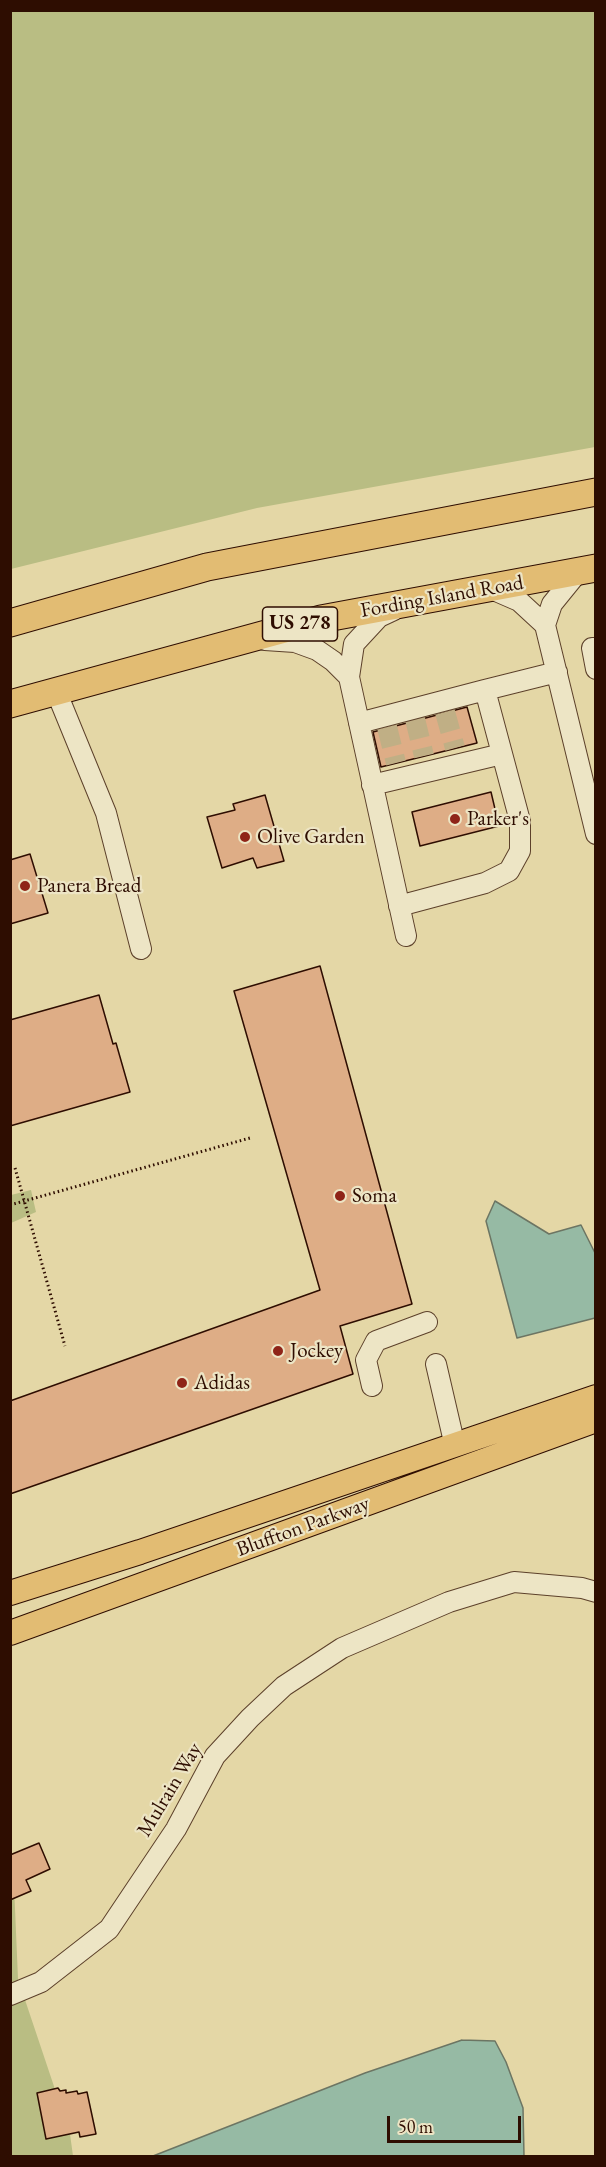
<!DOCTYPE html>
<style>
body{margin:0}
#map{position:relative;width:606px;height:2167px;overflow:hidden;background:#e4d7a6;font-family:"EB Garamond",serif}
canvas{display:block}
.frame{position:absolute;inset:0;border:12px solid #2e0d01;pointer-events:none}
.scale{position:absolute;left:387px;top:2116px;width:134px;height:27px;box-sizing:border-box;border:3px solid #2e0d01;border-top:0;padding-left:8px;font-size:18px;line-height:21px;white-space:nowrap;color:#2e0d01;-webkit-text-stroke:4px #ede5c5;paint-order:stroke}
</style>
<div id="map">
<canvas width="606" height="2167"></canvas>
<div class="frame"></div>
<div class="scale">50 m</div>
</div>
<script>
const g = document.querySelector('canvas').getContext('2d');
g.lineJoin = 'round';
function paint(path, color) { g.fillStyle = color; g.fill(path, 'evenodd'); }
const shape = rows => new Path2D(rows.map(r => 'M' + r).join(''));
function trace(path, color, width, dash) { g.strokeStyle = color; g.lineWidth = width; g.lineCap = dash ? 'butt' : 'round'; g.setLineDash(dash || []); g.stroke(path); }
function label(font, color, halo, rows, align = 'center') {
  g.font = font + ' "EB Garamond",serif'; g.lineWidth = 4.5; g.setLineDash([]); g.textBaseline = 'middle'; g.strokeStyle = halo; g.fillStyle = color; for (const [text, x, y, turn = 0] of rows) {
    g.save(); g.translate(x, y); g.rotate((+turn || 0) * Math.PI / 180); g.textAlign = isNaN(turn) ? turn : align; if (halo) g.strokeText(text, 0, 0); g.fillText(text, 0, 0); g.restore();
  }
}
paint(shape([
 [10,11,595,11,595,447,257,508,11,569],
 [31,1190,36,1212,11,1223,11,1195],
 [10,1868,14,1885,18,1979,70,2134,73,2156,11,2156]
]), '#b9bd83');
const water = shape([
 [495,1201,549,1234,581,1225,595,1253,595,1318,517,1338,486,1221,495,1201],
 [462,2040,495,2041,506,2062,523,2108,524,2156,153,2156,365,2073,462,2040]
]);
paint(water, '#96baa4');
trace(water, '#6c7563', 1.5);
const building = shape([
 [467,707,477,743,381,767,373,732,467,707],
 [491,792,499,826,420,846,412,812,491,792],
 [265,795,284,861,257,868,253,858,222,868,207,817,235,810,233,804,265,795],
 [30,854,48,913,10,924,10,860,30,854],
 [320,966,412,1304,340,1326,353,1374,10,1494,10,1401,320,1290,234,991,320,966],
 [99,995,113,1044,116,1043,130,1092,10,1126,10,1020,99,995],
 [39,1843,50,1869,26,1880,31,1891,10,1900,10,1855,39,1843],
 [58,2088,60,2091,66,2090,66,2093,77,2091,78,2094,87,2092,96,2134,80,2137,79,2132,46,2139,37,2093,58,2088]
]);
paint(building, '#dead86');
trace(building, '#2e0d01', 1.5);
trace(shape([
 [445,712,455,748],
 [415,719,424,756],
 [387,727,396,763]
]), '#c0af85', 20, [20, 10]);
const minor = shape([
 [489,588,519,601,545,625,552,604,578,572],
 [394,610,379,617,354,644,349,677,406,936],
 [545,625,596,834],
 [265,640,295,642,317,650,333,661,349,677],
 [596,648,592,648,596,669],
 [485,690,557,672],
 [56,691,106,813,141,949],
 [359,723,485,690,520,821,520,851,509,871,485,883,399,906],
 [372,785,502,754],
 [436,1364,455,1446],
 [372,1386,366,1360,376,1341,427,1322],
 [10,1995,41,1982,109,1929,176,1829,215,1756,250,1718,284,1686,342,1648,449,1602,514,1582,582,1588,596,1592]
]);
const major = shape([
 [10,1593,140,1552,596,1397],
 [10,1633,596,1420]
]);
const highway = shape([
 [10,623,207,567,596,492],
 [10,704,321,619,596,568]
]);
trace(minor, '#5c402a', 22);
trace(major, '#2e0d01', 26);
trace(highway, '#2e0d01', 29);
trace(shape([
 [15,1168,65,1346],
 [10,1205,250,1138]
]), '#2e0d01', 3, [1.5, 3]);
trace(minor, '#ede5c5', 20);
trace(major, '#e2bc73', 24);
trace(highway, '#e2bc73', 27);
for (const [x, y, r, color] of [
 [455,819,6,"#8f2418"],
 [245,837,6,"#8f2418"],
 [25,886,6,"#8f2418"],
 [340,1196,6,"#8f2418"],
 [278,1351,6,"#8f2418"],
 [182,1383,6,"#8f2418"]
]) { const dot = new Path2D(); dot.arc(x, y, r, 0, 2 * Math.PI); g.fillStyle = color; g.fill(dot); trace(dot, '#ede5c5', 2); }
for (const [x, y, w] of [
 [300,624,75]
]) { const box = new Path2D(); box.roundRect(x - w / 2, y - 17, w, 34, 4.5); g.fillStyle = '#ede5c5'; g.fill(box); trace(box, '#2e0d01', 1.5); }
label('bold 20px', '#2e0d01', null, [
 ["US 278",300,624]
]);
label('21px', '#2e0d01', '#ede5c5', [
 ["Fording Island Road",442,597,-10],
 ["Bluffton Parkway",303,1527,-20],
 ["Mulrain Way",170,1790,-59]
]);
label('21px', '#2e0d01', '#ede5c5', [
 ["Parker's",467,819],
 ["Olive Garden",257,837],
 ["Panera Bread",37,886],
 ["Soma",352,1196],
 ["Jockey",290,1351],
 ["Adidas",194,1383]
], 'left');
</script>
